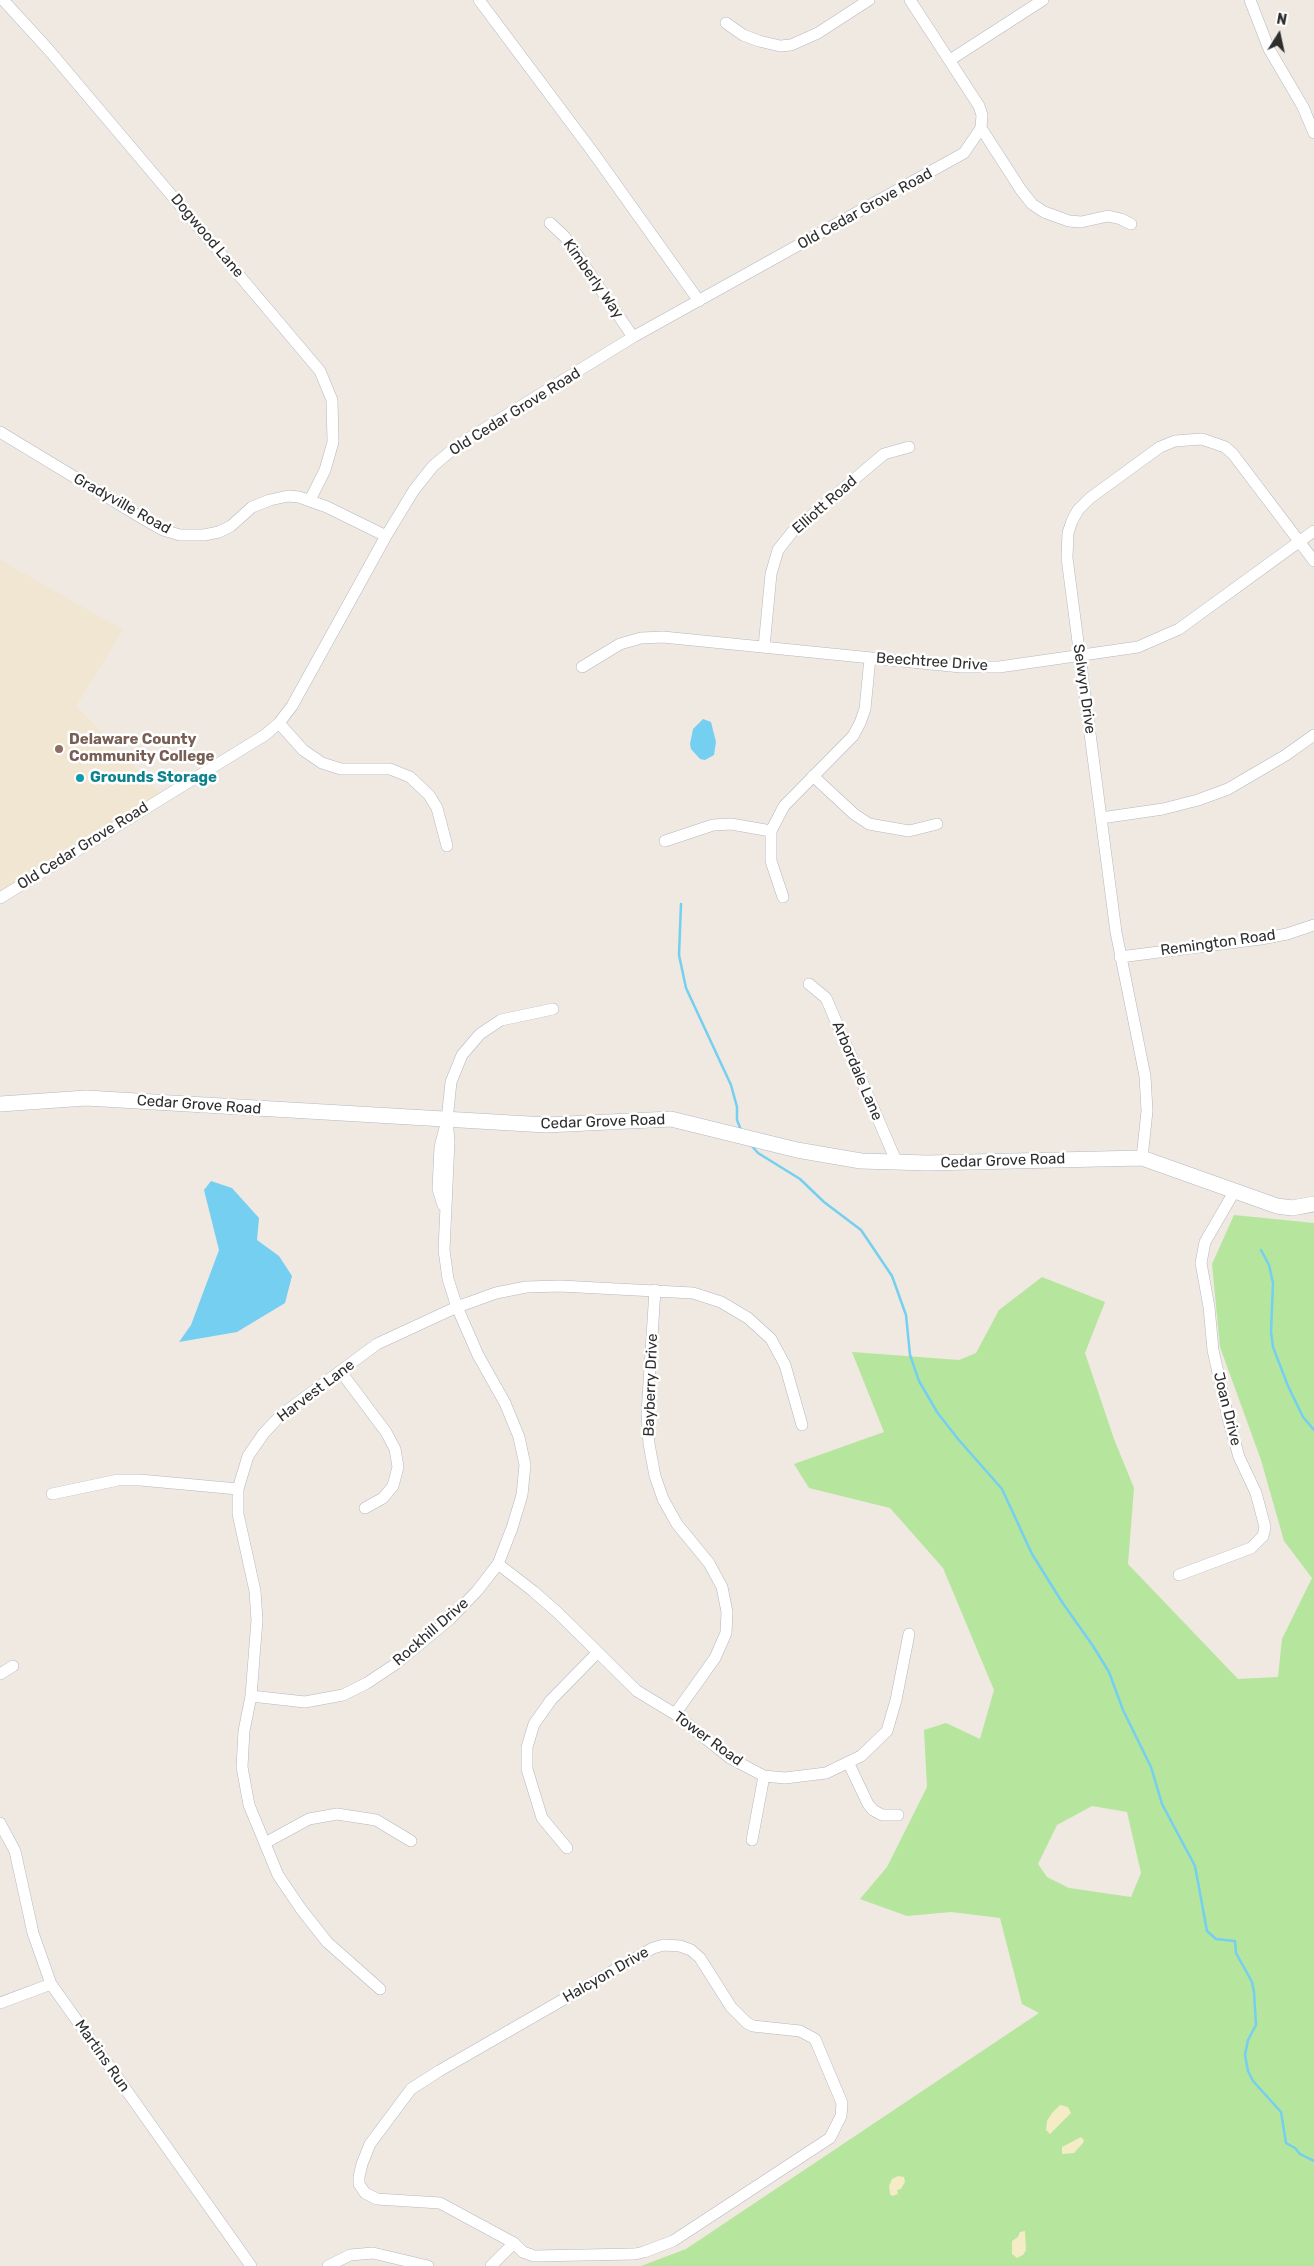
<!DOCTYPE html>
<style>
body{margin:0}
#map{position:relative;width:1314px;height:2266px;overflow:hidden;background:#efe9e1;font-family:Rubik,sans-serif}
canvas{display:block}
.north{position:absolute;left:1254px;top:10px;width:50px;height:50px;-webkit-text-stroke:4px #fff;paint-order:stroke;rotate:10deg;font-size:14px;font-weight:700;line-height:20px;text-align:center;color:#2e2e2e}
.north::after{content:'';display:block;margin:auto;width:18px;height:22px;background:#2e2e2e;clip-path:polygon(50% 0,100% 100%,50% 72%,0 100%)}
</style>
<div id="map">
<canvas width="1314" height="2266"></canvas>
<div class="north">N</div>
</div>
<script>
const g = document.querySelector('canvas').getContext('2d');
g.lineJoin = 'round';
function paint(path, color) { g.fillStyle = color; g.fill(path, 'evenodd'); }
const shape = rows => new Path2D(rows.map(r => 'M' + r).join(''));
function trace(path, color, width, dash) { g.strokeStyle = color; g.lineWidth = width; g.lineCap = dash ? 'butt' : 'round'; g.setLineDash(dash || []); g.stroke(path); }
function label(font, color, halo, rows, align = 'center') {
  g.font = font + ' Rubik,sans-serif'; g.lineWidth = 5; g.setLineDash([]); g.textBaseline = 'middle'; g.strokeStyle = halo; g.fillStyle = color; for (const [text, x, y, turn = 0] of rows) {
    g.save(); g.translate(x, y); g.rotate((+turn || 0) * Math.PI / 180); g.textAlign = isNaN(turn) ? turn : align; if (halo) g.strokeText(text, 0, 0); g.fillText(text, 0, 0); g.restore();
  }
}
paint(shape([
 [0,560,123,630,76,706,160,793,0,893]
]), '#f0e6d1');
paint(shape([
 [1234,1215,1314,1223,1314,2266,641,2266,686,2249,1039,2013,1022,2004,1000,1918,951,1912,907,1916,860,1899,887,1867,927,1787,924,1730,946,1723,980,1739,994,1690,943,1568,890,1508,809,1488,794,1464,884,1432,852,1352,959,1360,976,1353,999,1310,1042,1277,1105,1302,1085,1353,1114,1439,1134,1488,1128,1564,1238,1679,1278,1677,1282,1639,1312,1578,1284,1541,1261,1460,1220,1347,1212,1264],
 [1092,1806,1127,1812,1141,1873,1131,1897,1069,1888,1047,1877,1038,1864,1057,1825]
]), '#b6e59e');
paint(shape([
 [1060,2105,1068,2107,1071,2113,1050,2134,1046,2130,1047,2121,1052,2113],
 [1081,2137,1084,2140,1083,2143,1074,2153,1062,2154,1062,2147],
 [898,2176,904,2177,905,2182,901,2189,897,2190,898,2194,892,2196,890,2194,889,2186,892,2179],
 [1025,2231,1026,2250,1023,2255,1017,2258,1012,2254,1012,2241,1018,2237,1020,2232]
]), '#f3ecc5');
paint(shape([
 [703,719,711,722,716,742,714,755,705,760,700,759,691,749,690,744,693,729],
 [211,1181,232,1188,259,1218,257,1240,279,1256,292,1276,285,1303,237,1332,179,1342,191,1325,219,1250,204,1190]
]), '#75cff0');
trace(shape([
 [681,904,679,955,686,988,731,1085,737,1107,737,1120,741,1130],
 [751,1145,758,1153,800,1179,824,1202,861,1230,892,1276,906,1315,910,1355,919,1381,937,1412,958,1439,1002,1489,1032,1554,1062,1602,1093,1646,1109,1672,1123,1710,1151,1767,1162,1804,1195,1866,1207,1931,1216,1939,1235,1941,1236,1953,1252,1982,1254,1992,1256,2025,1248,2040,1245,2055,1248,2071,1253,2081,1281,2112,1286,2143,1295,2148,1300,2154,1314,2161],
 [1261,1250,1269,1265,1273,1283,1271,1332,1273,1347,1288,1386,1303,1417,1314,1430]
]), '#75cff0', 2.5);
const street = shape([
 [3,0,48,49,320,371,332,400,333,442,325,470,310,500],
 [479,0,592,151,699,301],
 [1250,0,1269,49,1303,107,1314,133],
 [726,23,743,35,759,41,780,46,791,45,818,33,869,0],
 [950,60,1043,0],
 [981,128,1021,190,1032,204,1044,212,1069,221,1081,222,1108,216,1121,219,1131,224],
 [550,223,565,237,633,337],
 [0,432,147,521,163,530,180,535,204,535,219,532,231,526,252,507,270,500,288,496,299,497,327,507,386,536],
 [764,647,771,574,778,550,793,531,884,454,909,447],
 [582,667,620,644,641,638,663,637,961,667,999,667,1138,647,1179,629,1314,531],
 [279,723,303,750,322,763,341,769,390,769,410,777,429,795,437,808,447,846],
 [813,776,854,814,869,824,909,831,937,824],
 [1101,818,1163,809,1198,800,1228,789,1286,755,1314,735],
 [665,841,713,825,731,824,771,831],
 [783,897,771,861,771,831,784,806,853,736,860,723,865,709,870,658],
 [0,898,265,735,279,723,292,706,386,536,414,490,433,466,458,445,633,337,964,153,981,128,982,115,979,106,910,0],
 [1120,957,1261,939,1287,934,1314,925],
 [809,984,826,998,897,1163],
 [1142,1158,1147,1111,1145,1076,1116,932,1067,558,1068,533,1072,521,1078,510,1090,498,1160,447,1175,441,1202,439,1225,447,1233,454,1314,561],
 [443,1205,438,1189,440,1147,447,1120,451,1082,462,1055,480,1034,501,1020,553,1009],
 [655,1290,647,1414,649,1444,655,1476,663,1499,677,1524,709,1563,722,1587,727,1612,726,1633,715,1658,675,1714],
 [341,1372,386,1432,395,1449,398,1467,393,1486,383,1498,365,1508],
 [52,1494,118,1480,140,1480,238,1489],
 [498,1564,533,1591,557,1612,637,1691,675,1714,730,1758,764,1776,785,1778,826,1773,861,1756,887,1731,896,1700,909,1634],
 [1179,1575,1251,1548,1263,1536,1265,1527,1256,1493,1239,1457,1228,1418,1213,1350,1209,1307,1201,1263,1205,1242,1234,1192],
 [0,1674,13,1666],
 [251,1696,305,1702,343,1695,367,1683,397,1663,450,1619,477,1591,498,1564,512,1528,522,1495,525,1465,519,1437,505,1403,478,1355,457,1307,448,1279,444,1250,449,1141,447,1120],
 [848,1762,868,1804,873,1810,882,1815,898,1815],
 [0,1823,15,1851,33,1933,51,1984,251,2266],
 [752,1840,764,1776],
 [265,1843,309,1819,337,1814,376,1820,411,1841],
 [567,1848,542,1818,527,1769,527,1747,534,1724,551,1700,597,1653],
 [664,1945,680,1946,691,1950,700,1958,731,2007,747,2023,753,2026,800,2031,815,2039,842,2103,841,2116,830,2138,673,2241,644,2252,635,2254,534,2256,523,2252,514,2243,440,2203,377,2199,365,2193,359,2184,359,2177,362,2164,370,2144,411,2089,439,2071,653,1948,664,1945],
 [380,1989,327,1942,301,1909,278,1875,249,1805,242,1767,244,1731,251,1696,257,1620,255,1591,238,1514,238,1489,248,1456,264,1433,281,1415,377,1344,457,1307,496,1293,526,1287,560,1286,693,1293,721,1302,748,1318,771,1339,785,1365,802,1425],
 [0,2003,51,1984],
 [328,2266,350,2255,373,2253,428,2266],
 [491,2266,514,2243]
]);
const secondary = shape([
 [0,1104,86,1098,546,1125,671,1119,797,1150,861,1161,927,1163,1142,1158,1277,1206,1292,1208,1314,1204]
]);
trace(street, '#b4b7c1', 12);
trace(secondary, '#b4b7c1', 16);
trace(street, '#fff', 11);
trace(secondary, '#fff', 15);
for (const [x, y, r, color] of [
 [59,749,5,"#8d6e63"],
 [80,778,5,"#0f9aa8"]
]) { const dot = new Path2D(); dot.arc(x, y, r, 0, 2 * Math.PI); g.fillStyle = color; g.fill(dot); trace(dot, '#fff', 2); }
label('15px', '#2e2e2e', '#fff', [
 ["Old Cedar Grove Road",865,209,-29],
 ["Dogwood Lane",207,236,50],
 ["Kimberly Way",593,279,55],
 ["Old Cedar Grove Road",515,412,-32],
 ["Gradyville Road",122,504,29],
 ["Elliott Road",825,505,-41],
 ["Beechtree Drive",932,662,4],
 ["Selwyn Drive",1084,689,82],
 ["Old Cedar Grove Road",83,846,-32],
 ["Remington Road",1218,943,-8],
 ["Arbordale Lane",857,1071,67],
 ["Cedar Grove Road",199,1105,4],
 ["Cedar Grove Road",603,1122,-2],
 ["Cedar Grove Road",1003,1161,-2],
 ["Bayberry Drive",651,1385,-88],
 ["Harvest Lane",316,1391,-37],
 ["Joan Drive",1227,1409,76],
 ["Rockhill Drive",431,1632,-41],
 ["Tower Road",708,1739,36],
 ["Halcyon Drive",606,1975,-30],
 ["Martins Run",102,2056,55]
]);
label('bold 15px', '#785e54', '#fff', [
 ["Delaware County",69,740],
 ["Community College",69,757]
], 'left');
label('bold 15px', '#0d838f', '#fff', [
 ["Grounds Storage",90,778]
], 'left');
</script>
